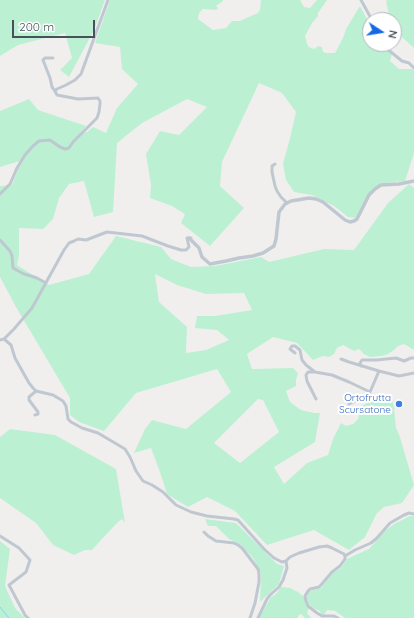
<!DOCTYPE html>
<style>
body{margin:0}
#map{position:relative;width:414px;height:618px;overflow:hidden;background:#f1efee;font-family:Quicksand,sans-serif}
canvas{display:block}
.north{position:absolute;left:362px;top:12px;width:40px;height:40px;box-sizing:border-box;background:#fff;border:1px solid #b5b9be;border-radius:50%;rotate:102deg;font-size:11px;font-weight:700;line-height:16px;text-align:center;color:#46515c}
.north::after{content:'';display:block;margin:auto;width:14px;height:18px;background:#1567e5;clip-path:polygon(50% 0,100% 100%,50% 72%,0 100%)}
.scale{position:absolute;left:12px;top:20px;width:83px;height:18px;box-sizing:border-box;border:2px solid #46515c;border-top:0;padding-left:5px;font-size:12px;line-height:14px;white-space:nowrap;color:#46515c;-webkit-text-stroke:3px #fff;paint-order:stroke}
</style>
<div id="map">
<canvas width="414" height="618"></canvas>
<div class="north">N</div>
<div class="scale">200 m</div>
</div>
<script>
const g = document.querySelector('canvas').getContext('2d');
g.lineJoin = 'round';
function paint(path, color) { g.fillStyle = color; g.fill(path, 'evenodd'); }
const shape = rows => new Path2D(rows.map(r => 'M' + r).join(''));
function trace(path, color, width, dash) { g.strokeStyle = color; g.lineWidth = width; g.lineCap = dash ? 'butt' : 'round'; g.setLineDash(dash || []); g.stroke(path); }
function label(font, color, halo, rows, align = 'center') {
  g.font = font + ' Quicksand,sans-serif'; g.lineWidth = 4; g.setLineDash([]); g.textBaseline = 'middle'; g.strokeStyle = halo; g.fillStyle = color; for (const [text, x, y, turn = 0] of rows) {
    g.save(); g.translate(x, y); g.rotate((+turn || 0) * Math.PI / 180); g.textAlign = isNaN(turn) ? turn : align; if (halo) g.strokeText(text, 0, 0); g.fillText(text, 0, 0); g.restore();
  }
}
paint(shape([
 [0,0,105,0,94,30,69,77,60,70,72,58,65,33,18,45,0,56],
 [110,0,223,0,223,1,216,6,218,8,216,10,203,9,199,13,198,19,213,30,226,28,232,21,240,21,244,19,258,13,260,10,261,0,300,0,304,7,310,8,317,0,327,0,318,13,318,16,312,23,305,36,307,44,309,47,314,49,318,46,322,47,323,52,326,53,335,53,343,38,346,29,360,6,370,25,370,44,382,44,392,54,390,61,399,69,413,69,414,71,414,153,405,181,386,183,373,189,357,218,348,217,334,206,312,195,294,192,286,180,283,164,290,138,296,112,282,93,259,83,222,162,220,186,244,208,210,246,181,223,185,214,172,206,150,198,151,185,146,154,160,131,179,135,207,107,187,99,142,123,117,143,113,212,94,217,84,181,69,184,59,198,53,219,43,229,19,228,19,255,17,265,49,285,89,274,116,236,161,247,171,259,191,267,215,266,261,257,269,262,324,249,354,250,388,203,409,184,414,188,414,350,404,344,398,346,394,350,388,354,382,356,370,357,364,354,359,349,354,351,343,345,337,348,334,354,329,357,323,356,313,360,297,343,273,337,247,354,252,369,293,368,298,373,296,380,296,386,286,391,290,402,301,410,314,413,320,413,315,442,274,467,284,484,307,463,328,455,333,439,341,423,346,426,353,424,358,419,362,406,367,403,373,400,386,398,392,400,394,407,396,428,399,434,414,485,402,503,384,507,377,513,365,537,349,550,314,530,267,545,235,511,207,497,188,507,167,494,160,472,151,448,134,453,145,429,152,420,186,429,231,392,217,369,136,393,104,431,79,422,70,415,70,398,16,307,0,277,0,186,12,185,18,169,32,145,20,161,0,167,0,111,29,99,38,110,86,126,80,133,87,132,93,127,106,133,117,108,138,84,122,69,120,47,95,43],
 [155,274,177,285,206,294,244,293,252,310,215,316,197,316,195,328,217,330,229,340,206,350,186,353,187,327,159,302],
 [258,399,263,400,279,432,240,463,214,443],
 [388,0,414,0,414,48,394,30,394,20,390,20,386,1],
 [10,429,55,435,116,469,125,523,122,519,117,523,101,540,92,550,85,550,74,555,53,545,36,523,0,498,0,437],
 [410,516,414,516,414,618,345,618,335,611,327,610,324,615,321,614,320,611,313,608,309,604,306,597,309,591,321,588,333,573,341,568,347,559,369,549,386,530,394,524],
 [205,519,236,523,277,564,284,566,279,584,261,601,260,601,261,574,253,558,241,545,229,539,216,526,208,526],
 [0,541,10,549,5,586,15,608,25,618,0,618],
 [281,587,290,588,298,592,304,597,309,608,307,613,311,618,305,618,301,614,298,616,298,618,259,618,271,597,276,594]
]), '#bcf0d2');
trace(shape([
 [0,607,9,618]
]), '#88d5ee', 1);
trace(shape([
 [361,0,372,20],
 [383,44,386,48,402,61,409,63,414,68],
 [53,58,45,58,43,60,50,78,52,87,55,91],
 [275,164,272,166,272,172,275,186,277,191,281,197,287,203],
 [0,194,10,184,17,168,25,155,33,146,39,141,50,140,60,147,65,149,69,148,73,142,97,118,99,112,100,104,100,101,98,98,78,99,57,95,55,91,57,89,66,85,75,80,81,74,108,0],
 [0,240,10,251,12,256,13,268,24,274,37,278,46,283],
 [4,339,11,345,15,358,29,383,33,388,36,391,53,395,63,401,66,406,68,419,71,422,82,428,98,433,125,449,130,457,136,471,143,481,152,485,163,492,176,505,191,512,207,516,234,519,238,520,264,549,274,558,282,562,286,561,290,557,299,553,319,547,327,546,332,548,344,554,345,556,345,559,340,566,332,572,321,585,319,587,310,589,308,591,305,596,306,601,308,606,317,613,322,616,334,616,338,618],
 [0,340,4,339,14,329,32,308,64,250,69,243,74,241,78,239,86,240,107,232,142,236,168,246,181,250,186,250,189,247,187,238,191,238],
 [295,353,290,349,292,346,295,346,300,350,302,360,306,365,315,372],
 [341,359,349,362,379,371],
 [361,366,360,363,362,360,377,360,396,358,404,361,411,358,414,358],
 [316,399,307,381,306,375,308,372,315,372,332,375,349,382,370,392,379,371,399,376,414,373],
 [349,404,366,396,370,392],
 [35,415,38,414,38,412,29,400,29,397,36,391],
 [204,532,208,536,216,541,234,543,238,545,242,548,258,569,259,574,259,582,255,603,250,618],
 [0,536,19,548,30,560,26,572,9,585,25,615,28,618],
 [345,556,355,550,371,543,377,538,390,523,404,515,409,513,414,514],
 [258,618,267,599,270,595,279,587,283,580,287,568,286,561]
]), '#bfc8d1', 3);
trace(shape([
 [189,238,199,248,202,257,210,264,226,261,239,258,253,256,263,253,274,246,276,239,279,212,285,204,291,201,309,198,316,199,323,202,345,220,350,222,354,221,357,219,369,195,375,189,381,185,399,184,414,181]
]), '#bfc8d1', 3.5);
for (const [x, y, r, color] of [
 [399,404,4,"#3f7fe0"]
]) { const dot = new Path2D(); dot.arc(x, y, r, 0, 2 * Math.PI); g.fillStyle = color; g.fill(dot); trace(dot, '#fff', 1.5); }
label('10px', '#366cbe', '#fff', [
 ["Ortofrutta",391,398],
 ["Scursatone",391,410]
], 'right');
</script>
